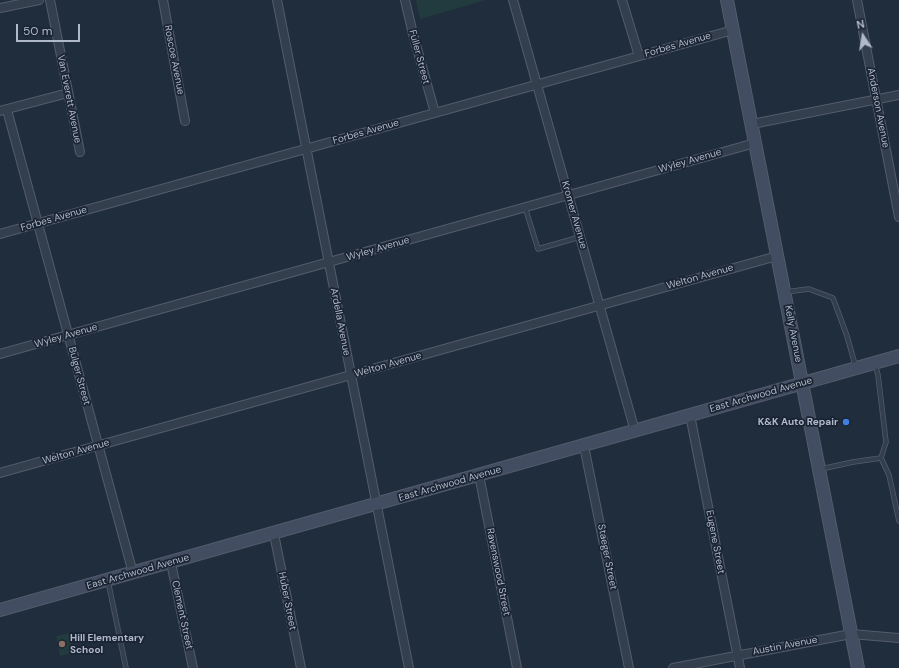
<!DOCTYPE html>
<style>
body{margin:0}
#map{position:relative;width:899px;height:668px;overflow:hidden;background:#202d3d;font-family:"DM Sans",sans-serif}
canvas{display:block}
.north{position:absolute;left:843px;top:16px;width:40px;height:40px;-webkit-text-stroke:3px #1a2432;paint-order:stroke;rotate:348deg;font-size:11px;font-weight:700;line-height:16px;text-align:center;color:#b0b9c9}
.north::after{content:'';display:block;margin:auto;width:14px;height:18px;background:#b0b9c9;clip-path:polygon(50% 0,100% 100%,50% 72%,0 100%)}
.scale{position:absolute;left:16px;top:24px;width:64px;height:18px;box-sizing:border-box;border:2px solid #b0b9c9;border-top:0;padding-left:5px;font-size:12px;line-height:14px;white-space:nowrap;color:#b0b9c9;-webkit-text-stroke:3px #1a2432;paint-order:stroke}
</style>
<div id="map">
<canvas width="899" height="668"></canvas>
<div class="north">N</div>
<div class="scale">50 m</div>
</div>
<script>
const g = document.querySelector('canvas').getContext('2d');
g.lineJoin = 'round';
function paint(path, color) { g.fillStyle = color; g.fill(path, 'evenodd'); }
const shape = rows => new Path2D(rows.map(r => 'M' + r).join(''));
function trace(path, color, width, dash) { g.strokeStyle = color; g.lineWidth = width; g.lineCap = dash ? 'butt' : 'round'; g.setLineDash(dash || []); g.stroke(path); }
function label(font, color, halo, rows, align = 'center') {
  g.font = font + ' "DM Sans",sans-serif'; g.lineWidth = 3.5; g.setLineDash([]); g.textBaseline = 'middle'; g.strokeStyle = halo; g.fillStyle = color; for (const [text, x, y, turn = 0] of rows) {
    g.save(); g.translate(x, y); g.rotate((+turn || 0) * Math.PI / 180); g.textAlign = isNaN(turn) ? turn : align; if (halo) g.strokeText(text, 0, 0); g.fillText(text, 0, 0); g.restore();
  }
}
paint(shape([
 [416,0,486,0,420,19],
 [69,633,73,653,60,656,56,636]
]), '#223b3e');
const lane = shape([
 [525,207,538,249,580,237],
 [785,292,809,289,833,298,847,336,856,368],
 [875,364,878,375,886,442,881,458,889,475,899,521],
 [821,469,853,462,881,458],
 [108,581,126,668]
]);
const street = shape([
 [50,0,80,152],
 [163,0,185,121],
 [277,0,409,668],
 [405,0,413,34,435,113],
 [513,0,635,431],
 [622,0,639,56],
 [857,0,899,217],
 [0,8,39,0],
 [7,110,133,573],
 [0,111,68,93],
 [752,124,899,95],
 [0,234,733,30],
 [0,354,755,143],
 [690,415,740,668],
 [584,446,629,668],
 [0,473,777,256],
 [479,475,517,668],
 [274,534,301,668],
 [171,563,193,668],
 [673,668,851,634,899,638]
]);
const secondary = shape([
 [727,0,858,668],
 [0,610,899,356]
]);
trace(lane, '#535c6b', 5.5);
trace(street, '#535c6b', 10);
trace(secondary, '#535c6b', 14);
trace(lane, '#343f4d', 4);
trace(street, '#343f4d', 8);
trace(secondary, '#424d61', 12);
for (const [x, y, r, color] of [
 [846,422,4,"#3f7fe0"],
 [62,644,4,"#8d6e63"]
]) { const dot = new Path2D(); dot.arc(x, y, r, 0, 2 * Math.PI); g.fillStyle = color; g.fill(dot); trace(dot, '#1a2432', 1.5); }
label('10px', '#b0b9c9', '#1a2432', [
 ["Forbes Avenue",678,45,-16],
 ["Fuller Street",419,57,75],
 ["Roscoe Avenue",174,60,79],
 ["Van Everett Avenue",69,99,79],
 ["Anderson Avenue",878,108,79],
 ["Forbes Avenue",366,132,-16],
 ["Wyley Avenue",690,161,-16],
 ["Kromer Avenue",574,215,74],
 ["Forbes Avenue",54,219,-16],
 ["Wyley Avenue",378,249,-16],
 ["Welton Avenue",700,277,-16],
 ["Ardella Avenue",340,322,79],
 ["Kelly Avenue",793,334,79],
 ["Wyley Avenue",66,336,-16],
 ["Welton Avenue",388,365,-16],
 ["Bulger Street",79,376,75],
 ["East Archwood Avenue",761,395,-16],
 ["Welton Avenue",76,452,-16],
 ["East Archwood Avenue",450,484,-16],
 ["Eugene Street",715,542,79],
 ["Staeger Street",607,557,79],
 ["East Archwood Avenue",138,572,-16],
 ["Ravenswood Street",498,572,79],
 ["Huber Street",287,601,79],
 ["Clement Street",182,615,78],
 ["Austin Avenue",785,646,-11]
]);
label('bold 10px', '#b0b9c9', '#1a2432', [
 ["K&K Auto Repair",838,422],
 ["Hill Elementary",70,638,"left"],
 ["School",70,650,"left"]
], 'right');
</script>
